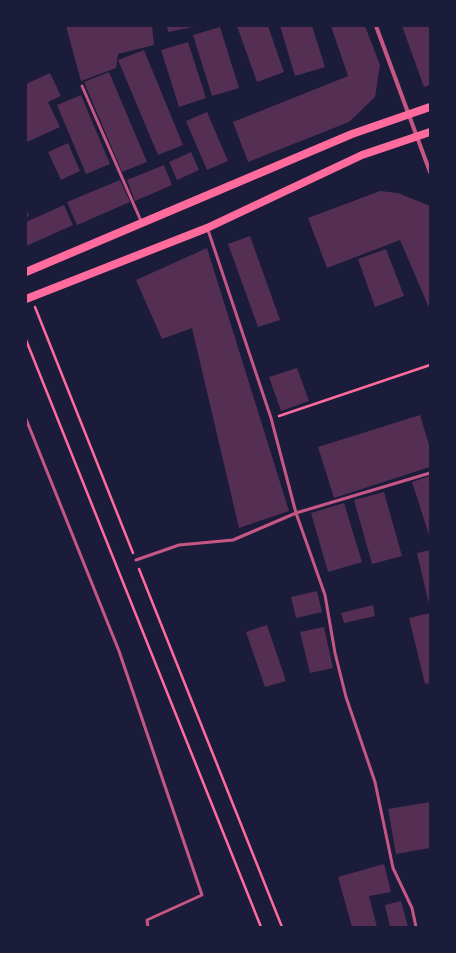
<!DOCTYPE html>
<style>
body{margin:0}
#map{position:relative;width:456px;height:953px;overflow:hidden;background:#1b1b3a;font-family:"Fira Sans",sans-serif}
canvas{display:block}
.frame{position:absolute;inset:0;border:27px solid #1b1b3a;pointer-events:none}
</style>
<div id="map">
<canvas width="456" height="953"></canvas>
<div class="frame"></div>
</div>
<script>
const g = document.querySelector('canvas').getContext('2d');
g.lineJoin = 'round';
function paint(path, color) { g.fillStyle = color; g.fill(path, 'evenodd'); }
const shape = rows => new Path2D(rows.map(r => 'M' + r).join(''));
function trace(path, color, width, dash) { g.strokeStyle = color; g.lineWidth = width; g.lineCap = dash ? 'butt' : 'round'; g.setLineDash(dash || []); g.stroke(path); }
paint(shape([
 [66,26,152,26,154,45,118,54,116,68,81,81],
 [167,26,193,26,193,27,168,32],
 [237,26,268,26,284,72,257,82],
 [280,26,312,26,325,67,295,76],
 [331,26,365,26,380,65,375,97,349,122,248,162,233,122,348,76],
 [402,26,430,26,430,85,424,87],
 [220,27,239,88,212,96,193,35],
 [188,42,206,98,179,107,161,50],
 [144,50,183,145,158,155,118,60],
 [109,72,147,162,122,172,84,82],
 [50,73,61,96,48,102,60,127,27,142,26,84],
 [81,95,110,164,86,174,57,105],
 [207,112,228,161,207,170,186,121],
 [68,143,80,171,61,180,48,152],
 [191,152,199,170,177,180,169,162],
 [164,165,172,185,135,201,127,180],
 [120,180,130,202,77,225,67,202],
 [380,191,398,193,430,206,430,310,400,240,327,268,308,218],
 [64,205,73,225,26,246,26,222],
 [26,208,29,216,26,217],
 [250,236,280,320,258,327,228,244],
 [207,248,289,511,239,528,192,328,162,339,136,280],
 [386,249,404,296,375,307,358,259],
 [297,368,309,401,281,411,269,377],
 [420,415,430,448,430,467,334,498,318,447],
 [430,476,430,538,412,482],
 [384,492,402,556,372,564,354,500],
 [344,503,362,562,328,572,311,513],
 [430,550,430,604,429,604,417,553],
 [317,591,322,612,296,618,291,597],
 [373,605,375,616,344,623,341,613],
 [430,613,430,683,425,684,409,618],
 [267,625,286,681,265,687,246,632],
 [324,627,333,668,310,673,300,632],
 [430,802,430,848,396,854,388,809],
 [384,864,391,892,369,896,377,927,352,927,338,877],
 [401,901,408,927,390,927,385,905]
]), '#542f53');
trace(shape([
 [35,307,133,553],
 [26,340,261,927],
 [279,416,430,365],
 [139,569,282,927]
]), '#ff6b9d', 2.5);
trace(shape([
 [82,86,141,221],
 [208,230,271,418,296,513,325,595,335,653,346,697,375,782,393,868,412,908,416,927],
 [26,419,119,651,202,895,147,920,148,927],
 [136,560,179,545,233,540,296,513,430,473]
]), '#c65784', 3);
trace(shape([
 [376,26,430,172]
]), '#c65784', 4);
trace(shape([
 [26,272,352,134,430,107],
 [26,299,207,228,362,155,430,132]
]), '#ff6b9d', 8);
</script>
